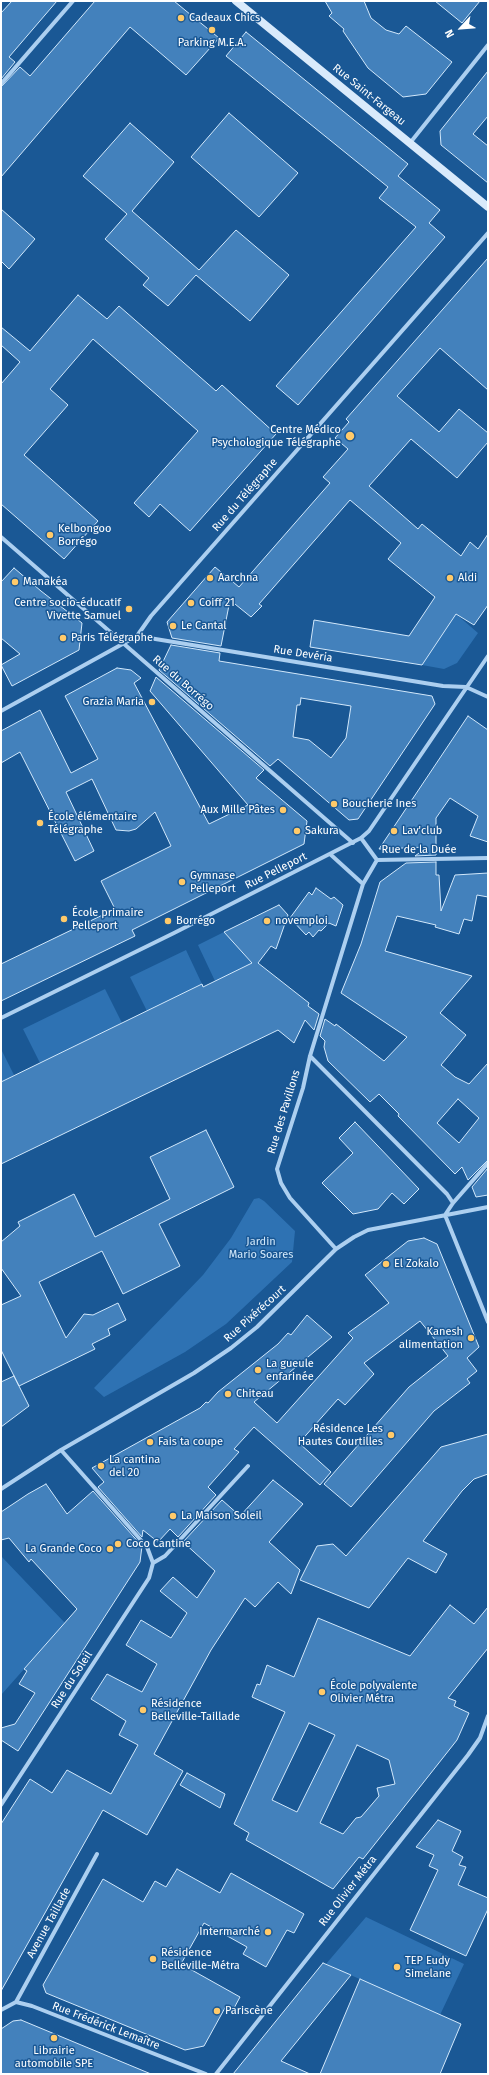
<!DOCTYPE html>
<meta charset="utf-8">
<style>
body{margin:0}
#map{position:relative;width:489px;height:2075px;overflow:hidden;background:#1a5895;font-family:"Fira Sans",sans-serif}
canvas{display:block}
.frame{position:absolute;inset:0;border:2px solid #fff;pointer-events:none}
.north{position:absolute;left:441px;top:8px;width:40px;height:40px;-webkit-text-stroke:3px #1a5895;paint-order:stroke;rotate:244deg;font-size:11px;font-weight:700;line-height:16px;text-align:center;color:#fff}
.north::after{content:'';display:block;margin:auto;width:14px;height:18px;background:#fff;clip-path:polygon(50% 0,100% 100%,50% 72%,0 100%)}
</style>
<div id="map">
<canvas width="489" height="2075"></canvas>
<div class="frame"></div>
<div class="north">N</div>
</div>
<script>
const g = document.querySelector('canvas').getContext('2d');
g.lineJoin = 'round';
function paint(path, color) { g.fillStyle = color; g.fill(path, 'evenodd'); }
const shape = rows => new Path2D(rows.map(r => 'M' + r).join(''));
function trace(path, color, width, dash) { g.strokeStyle = color; g.lineWidth = width; g.lineCap = dash ? 'butt' : 'round'; g.setLineDash(dash || []); g.stroke(path); }
function label(font, color, halo, rows, align = 'center') {
  g.font = font + ' "Fira Sans",sans-serif'; g.lineWidth = 3; g.setLineDash([]); g.textBaseline = 'middle'; g.strokeStyle = halo; g.fillStyle = color; for (const [text, x, y, turn = 0] of rows) {
    g.save(); g.translate(x, y); g.rotate((+turn || 0) * Math.PI / 180); g.textAlign = isNaN(turn) ? turn : align; if (halo) g.strokeText(text, 0, 0); g.fillText(text, 0, 0); g.restore();
  }
}
paint(shape([
 [456,614,478,633,457,663,444,669,422,665],
 [224,932,252,963,215,981,198,945],
 [186,950,202,984,147,1011,130,977],
 [105,989,122,1023,40,1063,23,1029],
 [1,1049,14,1075,1,1082],
 [259,1198,264,1201,295,1231,292,1262,226,1324,185,1352,104,1397,94,1388,203,1275,231,1238,254,1199],
 [1,1556,65,1623,1,1695],
 [366,1917,464,1964,440,2015,326,1964]
]), '#2e72b3');
const building = shape([
 [12,1,57,1,9,57,15,62,1,79,1,13,12,1],
 [95,1,174,1,219,38,186,75,130,27,1,177,1,87,20,67,30,76,95,1],
 [325,1,364,1,371,18,386,30,399,34,406,26,452,62,426,94,403,97,368,68,343,31,344,29,329,16,332,13,325,1],
 [435,1,480,1,462,23,435,1],
 [246,32,408,164,398,176,440,210,429,223,445,237,298,405,276,386,416,227,379,198,388,187,226,56,246,32],
 [488,71,488,116,473,134,488,146,488,183,441,145,440,131,488,71],
 [229,113,298,173,259,217,191,157,229,113],
 [130,123,174,162,132,211,199,270,236,230,289,275,250,321,196,275,168,306,143,285,149,278,105,239,127,214,83,176,130,123],
 [1,209,35,239,9,269,1,261,1,209],
 [488,258,488,390,440,348,397,396,439,432,459,409,488,433,488,442,457,478,411,439,369,486,418,529,422,524,461,556,470,542,478,549,488,534,488,605,474,625,456,614,422,665,310,647,314,620,409,636,435,597,388,559,401,543,350,500,259,604,262,606,251,617,230,600,221,646,172,638,167,622,215,567,239,587,330,483,323,477,348,449,335,438,349,422,346,419,488,258],
 [78,295,107,319,119,306,216,391,222,385,276,434,190,531,160,504,149,517,134,503,198,431,93,339,50,389,68,405,24,455,98,521,64,559,1,504,1,384,20,362,1,345,1,327,30,351,78,295],
 [14,568,41,591,82,623,79,650,12,686,1,665,20,654,1,638,1,582,14,568],
 [171,645,220,653,219,661,432,696,435,704,358,819,349,820,278,759,270,766,159,670,171,645],
 [301,698,351,706,346,738,331,758,309,740,293,737,297,705,300,705,301,698],
 [117,668,131,670,141,678,134,683,209,824,248,805,150,691,156,677,264,770,256,778,307,821,304,844,132,930,135,936,1,1001,1,964,115,909,101,881,171,846,155,812,136,829,129,831,116,830,92,779,66,792,94,851,75,861,20,752,1,763,1,731,40,710,71,773,98,759,65,696,117,668],
 [468,716,488,730,488,842,470,836,478,816,450,798,436,818,436,855,415,856,427,847,379,849,468,716],
 [436,862,436,875,439,875,441,911,455,875,488,873,488,897,477,895,472,921,464,919,459,934,435,927,436,925,397,916,385,951,472,976,440,1013,466,1035,441,1065,455,1077,469,1084,488,1063,488,1160,468,1180,462,1167,455,1174,398,1116,399,1114,379,1094,370,1102,328,1061,324,1047,325,1041,320,1036,325,1019,335,1026,336,1024,384,1061,407,1037,341,993,361,944,380,882,406,863,436,862],
 [458,1099,479,1118,459,1143,437,1123,458,1099],
 [316,888,331,899,334,897,343,905,336,926,329,923,321,931,319,930,313,937,309,932,306,935,290,918,309,892,312,895,316,888],
 [279,905,288,915,276,949,271,946,258,963,309,1003,308,1006,319,1014,314,1030,305,1020,294,1043,278,1030,1,1164,1,1082,202,984,203,987,252,963,224,932,279,905],
 [355,1122,419,1189,404,1204,392,1193,378,1209,353,1214,322,1183,353,1153,339,1138,355,1122],
 [206,1130,234,1187,159,1224,180,1266,123,1294,102,1251,39,1282,66,1338,84,1314,93,1315,118,1303,126,1320,108,1329,110,1335,92,1344,95,1349,19,1386,1,1350,1,1305,21,1296,1,1268,1,1242,20,1226,18,1222,74,1194,95,1237,170,1199,150,1157,206,1130],
 [488,1168,488,1195,476,1197,472,1187,488,1168],
 [424,1238,437,1244,479,1347,467,1358,477,1371,467,1379,470,1383,434,1411,351,1507,324,1484,409,1387,448,1356,420,1321,364,1363,374,1374,345,1405,338,1399,299,1443,331,1472,320,1485,254,1427,234,1449,239,1452,208,1487,216,1495,178,1537,170,1529,158,1542,143,1530,142,1537,98,1487,104,1482,92,1468,200,1408,206,1402,208,1403,218,1392,278,1344,288,1333,291,1335,307,1315,332,1337,254,1402,277,1423,353,1338,348,1333,389,1303,365,1275,408,1241,424,1238],
 [14,1376,29,1406,1,1427,1,1382,14,1376],
 [488,1434,488,1474,474,1479,462,1491,423,1541,447,1554,436,1573,408,1558,369,1608,300,1580,317,1546,333,1544,346,1556,441,1447,488,1434],
 [273,1480,303,1504,269,1542,300,1570,291,1594,278,1582,255,1607,245,1598,211,1650,154,1754,183,1771,147,1835,103,1810,1,1991,1,1824,30,1779,52,1793,67,1770,111,1794,138,1745,119,1735,126,1721,91,1699,107,1674,142,1692,157,1664,126,1645,141,1620,171,1638,187,1613,160,1591,173,1577,197,1598,215,1571,183,1542,222,1500,240,1516,273,1480],
 [46,1484,67,1514,93,1491,142,1546,140,1562,18,1751,1,1740,1,1728,15,1724,35,1693,19,1684,27,1671,24,1669,77,1609,31,1559,29,1562,9,1538,1,1540,1,1512,28,1494,46,1484],
 [450,1605,474,1624,488,1607,488,1648,448,1698,456,1701,454,1706,469,1713,457,1740,363,1859,359,1857,333,1889,246,1840,249,1833,234,1824,285,1712,252,1697,257,1684,260,1685,267,1665,294,1677,318,1618,410,1656,450,1605],
 [309,1723,335,1735,297,1812,272,1800,309,1723],
 [357,1745,389,1760,395,1784,377,1788,379,1796,361,1817,356,1818,343,1834,320,1823,357,1745],
 [187,1773,225,1794,220,1808,180,1785,187,1773],
 [438,1820,461,1831,452,1851,463,1857,459,1865,466,1867,458,1885,488,1898,488,1909,466,1956,410,1930,438,1870,429,1866,434,1855,416,1847,438,1820],
 [177,1869,220,1893,231,1873,304,1914,294,1933,287,1930,266,1967,243,1954,247,1947,204,1923,181,1964,240,1997,233,2010,226,2006,204,2046,185,2050,46,1993,43,1985,103,1879,143,1902,155,1881,166,1887,177,1869],
 [323,1963,351,1975,281,2061,310,2074,233,2074,323,1963],
 [360,1979,461,2024,440,2074,320,2074,360,1979],
 [21,2020,151,2074,1,2074,1,2029,13,2021,21,2020]
]);
paint(building, '#4381bc');
trace(building, '#d2e8fb', 1);
trace(shape([
 [1,84,73,1],
 [410,143,488,45],
 [1,537,353,843],
 [137,636,443,686,466,687,488,697],
 [1,711,137,636,151,616,488,233],
 [361,838,377,860,488,858],
 [330,854,363,884],
 [1,1018,174,933,361,838,369,831,488,656],
 [310,1056,447,1194,453,1203],
 [445,1215,488,1322],
 [445,1215,453,1203,488,1163],
 [336,1249,290,1198,281,1183,277,1169,303,1088,310,1056,363,884,377,860],
 [1,1489,61,1450,194,1373,231,1348,257,1327,336,1249,354,1237,368,1230,488,1207],
 [153,1563,165,1556,248,1466],
 [1,1805,149,1578,153,1563,147,1547,61,1450],
 [16,2002,97,1854],
 [1,2010,16,2002,32,2006,206,2074],
 [216,2074,468,1755,480,1738,488,1716]
]), '#accff0', 4);
trace(shape([
 [236,1,488,207]
]), '#d9eafb', 8);
for (const [x, y, r, color] of [
 [181,18,4,"#ffca6a"],
 [212,30,4,"#ffca6a"],
 [350,436,5,"#ffca6a"],
 [50,535,4,"#ffca6a"],
 [210,578,4,"#ffca6a"],
 [450,578,4,"#ffca6a"],
 [15,582,4,"#ffca6a"],
 [191,603,4,"#ffca6a"],
 [129,609,4,"#ffca6a"],
 [173,626,4,"#ffca6a"],
 [63,638,4,"#ffca6a"],
 [152,702,4,"#ffca6a"],
 [334,804,4,"#ffca6a"],
 [283,810,4,"#ffca6a"],
 [40,823,4,"#ffca6a"],
 [297,831,4,"#ffca6a"],
 [394,831,4,"#ffca6a"],
 [182,882,4,"#ffca6a"],
 [64,919,4,"#ffca6a"],
 [168,921,4,"#ffca6a"],
 [267,921,4,"#ffca6a"],
 [386,1264,4,"#ffca6a"],
 [471,1338,4,"#ffca6a"],
 [258,1370,4,"#ffca6a"],
 [228,1394,4,"#ffca6a"],
 [391,1435,4,"#ffca6a"],
 [150,1442,4,"#ffca6a"],
 [101,1466,4,"#ffca6a"],
 [173,1516,4,"#ffca6a"],
 [118,1544,4,"#ffca6a"],
 [110,1549,4,"#ffca6a"],
 [322,1692,4,"#ffca6a"],
 [143,1710,4,"#ffca6a"],
 [268,1932,4,"#ffca6a"],
 [153,1959,4,"#ffca6a"],
 [397,1967,4,"#ffca6a"],
 [217,2011,4,"#ffca6a"],
 [54,2038,4,"#ffca6a"]
]) { const dot = new Path2D(); dot.arc(x, y, r, 0, 2 * Math.PI); g.fillStyle = color; g.fill(dot); trace(dot, '#1a5895', 1.5); }
label('11px', '#fff', '#1a5895', [
 ["Cadeaux Chics",189,18],
 ["Parking M.E.A.",212,43,"center"],
 ["Centre Médico",341,430,"right"],
 ["Psychologique Télégraphe",341,443,"right"],
 ["Kelbongoo",58,529],
 ["Borrégo",58,542],
 ["Aarchna",218,578],
 ["Aldi",458,578],
 ["Manakéa",23,582],
 ["Centre socio-éducatif",121,603,"right"],
 ["Vivette Samuel",121,616,"right"],
 ["Coiff 21",199,603],
 ["Le Cantal",181,626],
 ["Paris Télégraphe",71,638],
 ["Grazia Maria",144,702,"right"],
 ["Boucherie Ines",342,804],
 ["Aux Mille Pâtes",275,810,"right"],
 ["École élémentaire",48,817],
 ["Télégraphe",48,830],
 ["Sakura",305,831],
 ["Lav'club",402,831],
 ["Gymnase",190,876],
 ["Pelleport",190,889],
 ["École primaire",72,913],
 ["Pelleport",72,926],
 ["Borrégo",176,921],
 ["novemploi",275,921],
 ["El Zokalo",394,1264],
 ["Kanesh",463,1332,"right"],
 ["alimentation",463,1345,"right"],
 ["La gueule",266,1364],
 ["enfarinée",266,1377],
 ["Chiteau",236,1394],
 ["Résidence Les",383,1429,"right"],
 ["Hautes Courtilles",383,1442,"right"],
 ["Fais ta coupe",158,1442],
 ["La cantina",109,1460],
 ["del 20",109,1473],
 ["La Maison Soleil",181,1516],
 ["Coco Cantine",126,1544],
 ["La Grande Coco",102,1549,"right"],
 ["École polyvalente",330,1686],
 ["Olivier Métra",330,1699],
 ["Résidence",151,1704],
 ["Belleville-Taillade",151,1717],
 ["Intermarché",260,1932,"right"],
 ["Résidence",161,1953],
 ["Belleville-Métra",161,1966],
 ["TEP Eudy",405,1961],
 ["Simelane",405,1974],
 ["Pariscène",225,2011],
 ["Librairie",54,2051,"center"],
 ["automobile SPE",54,2064,"center"]
], 'left');
label('11px', '#fff', '#1a5895', [
 ["Rue Saint-Fargeau",369,95,39],
 ["Rue du Télégraphe",245,495,-49],
 ["Rue Devéria",303,654,9],
 ["Rue du Borrégo",183,683,41],
 ["Rue de la Duée",419,850],
 ["Rue Pelleport",276,871,-27],
 ["Rue des Pavillons",284,1112,-73],
 ["Rue Pixérécourt",255,1314,-42],
 ["Rue du Soleil",72,1680,-57],
 ["Rue Olivier Métra",348,1891,-52],
 ["Avenue Taillade",49,1923,-61],
 ["Rue Frédérick Lemaître",106,2026,21]
]);
label('11px', '#d2e8fb', '#1a5895', [
 ["Jardin",261,1242],
 ["Mario Soares",261,1255]
]);
</script>
